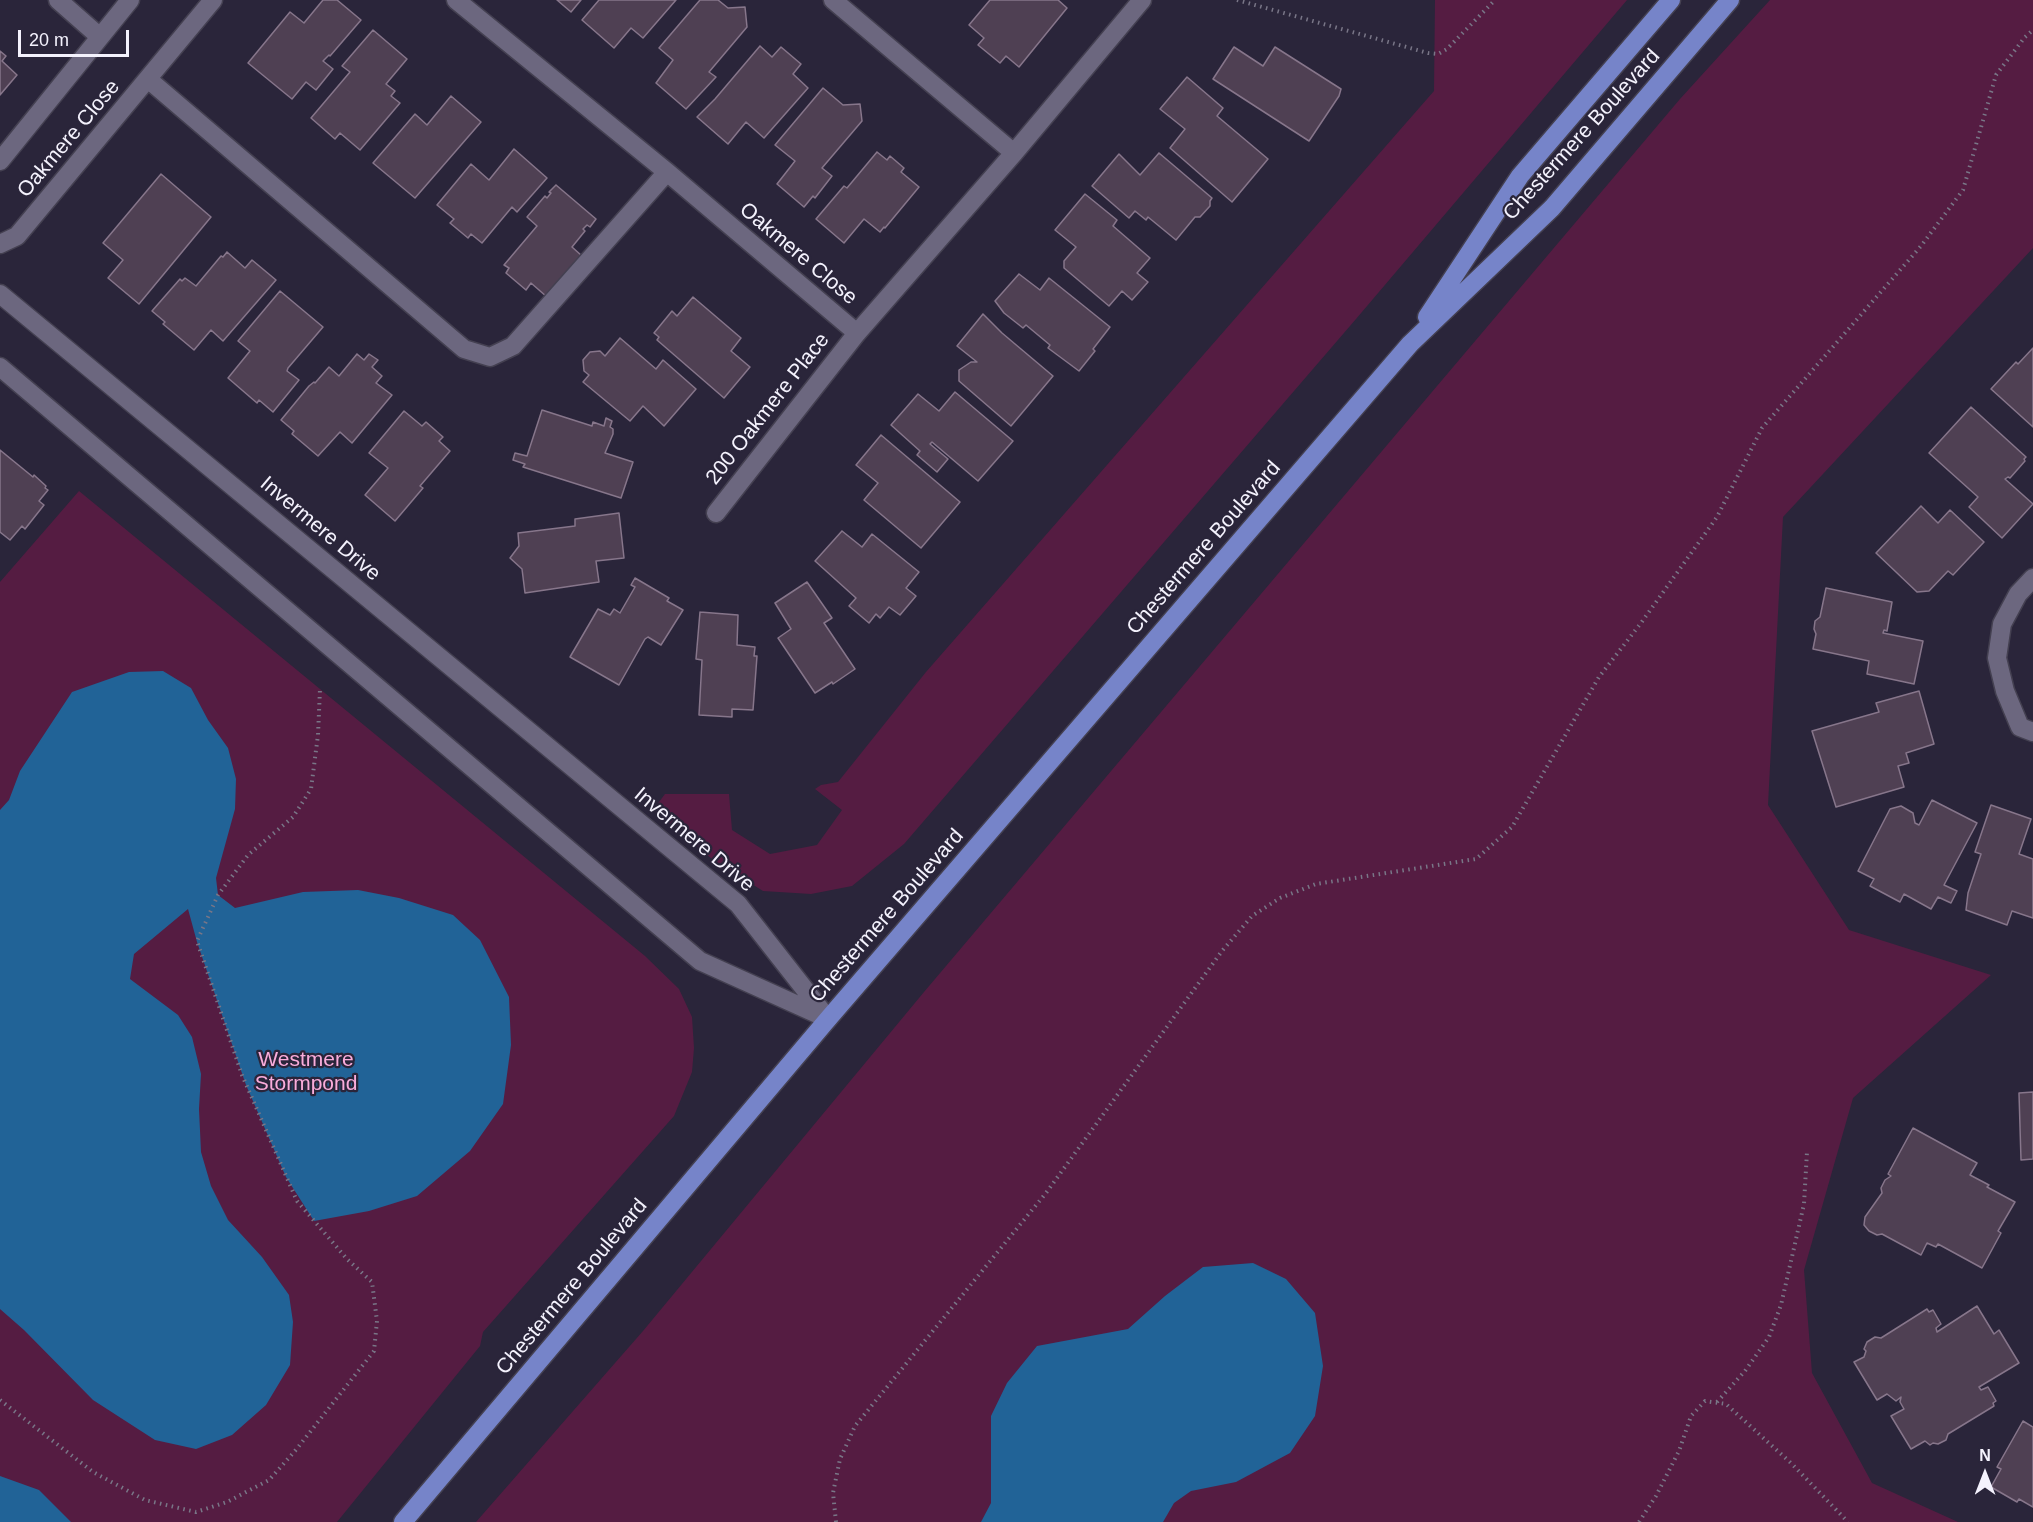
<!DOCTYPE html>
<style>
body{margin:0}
#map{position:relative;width:2033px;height:1522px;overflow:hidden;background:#2a253a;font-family:Helvetica,sans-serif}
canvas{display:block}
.north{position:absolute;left:1955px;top:1444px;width:60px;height:60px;-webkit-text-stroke:4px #2a253a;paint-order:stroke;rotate:0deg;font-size:16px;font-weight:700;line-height:24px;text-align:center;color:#f4f2fd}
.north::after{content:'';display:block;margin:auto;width:21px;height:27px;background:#f4f2fd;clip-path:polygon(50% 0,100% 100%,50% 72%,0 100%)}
.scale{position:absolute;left:18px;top:30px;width:111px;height:27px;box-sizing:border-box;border:3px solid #f4f2fd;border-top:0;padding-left:8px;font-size:18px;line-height:21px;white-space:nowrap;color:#f4f2fd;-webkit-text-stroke:4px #2a253a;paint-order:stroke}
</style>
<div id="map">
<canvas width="2033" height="1522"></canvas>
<div class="north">N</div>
<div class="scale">20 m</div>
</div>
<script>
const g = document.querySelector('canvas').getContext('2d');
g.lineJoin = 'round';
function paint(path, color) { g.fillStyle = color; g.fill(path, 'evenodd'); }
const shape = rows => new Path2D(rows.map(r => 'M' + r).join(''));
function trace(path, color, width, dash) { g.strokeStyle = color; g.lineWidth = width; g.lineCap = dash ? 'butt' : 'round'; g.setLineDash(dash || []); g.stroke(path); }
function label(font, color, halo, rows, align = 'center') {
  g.font = font + ' Helvetica,sans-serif'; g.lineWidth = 4.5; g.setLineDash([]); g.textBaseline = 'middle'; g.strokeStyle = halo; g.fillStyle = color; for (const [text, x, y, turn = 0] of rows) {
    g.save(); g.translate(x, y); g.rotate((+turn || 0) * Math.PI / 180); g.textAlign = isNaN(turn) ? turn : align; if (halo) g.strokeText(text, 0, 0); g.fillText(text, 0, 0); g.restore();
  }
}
paint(shape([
 [1435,0,1627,0,1356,319,904,844,852,886,811,894,763,891,712,859,653,810,665,794,729,794,732,830,770,854,817,845,842,810,815,789,821,785,838,782,926,672,1434,91],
 [1770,0,2033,0,2033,248,1783,517,1768,805,1849,930,1991,975,1853,1098,1804,1270,1812,1373,1872,1483,1958,1522,476,1522,643,1331,924,992,1680,99],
 [79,491,645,956,679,989,692,1017,694,1048,692,1072,674,1116,483,1332,480,1346,337,1522,0,1522,0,582]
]), '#551c42');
paint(shape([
 [163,671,191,688,208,720,228,748,236,779,235,809,216,878,218,895,235,908,303,892,358,890,399,898,453,915,480,940,509,997,511,1045,503,1104,470,1151,417,1196,369,1211,314,1221,286,1177,246,1085,197,942,188,909,134,954,130,979,178,1015,192,1037,201,1074,199,1109,201,1152,211,1186,228,1220,262,1257,289,1295,293,1322,290,1365,266,1405,232,1435,196,1449,155,1440,93,1400,24,1330,0,1309,0,810,9,800,20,771,72,692,129,672],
 [1253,1263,1286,1279,1315,1313,1323,1366,1315,1416,1290,1453,1236,1482,1191,1491,1174,1503,1163,1522,981,1522,991,1503,991,1416,1007,1383,1037,1346,1128,1329,1165,1296,1203,1267],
 [0,1476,39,1490,71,1522,0,1522]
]), '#216397');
const building = shape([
 [323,0,337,0,361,20,330,56,329,55,323,61,333,69,316,90,306,82,292,99,248,63,290,12,304,23,323,0],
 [557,0,581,0,571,12,557,0],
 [599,0,676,0,643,38,631,28,614,48,582,20,599,0],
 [700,0,718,0,728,8,745,7,747,27,709,72,716,77,686,109,656,83,673,60,659,48,700,0],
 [990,0,1058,0,1067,8,1019,67,1006,56,1000,63,978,45,984,38,969,25,990,0],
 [373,30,407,59,386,84,395,91,391,96,400,103,360,150,340,133,335,139,311,118,350,72,342,66,373,30],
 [760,46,772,57,781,47,801,64,793,74,808,88,764,138,746,122,728,144,697,117,715,99,760,46],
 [1234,47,1263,66,1275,47,1341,89,1339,96,1309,141,1213,79,1234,47],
 [0,51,6,56,2,61,17,75,0,95,0,51],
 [1187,77,1223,108,1217,116,1268,159,1232,202,1170,148,1185,129,1160,109,1187,77],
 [823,88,843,105,860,104,862,121,822,168,832,176,815,198,813,196,804,207,777,184,795,161,775,145,823,88],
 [451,96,481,122,415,198,373,163,415,114,427,125,451,96],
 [514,149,547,178,517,212,512,207,482,243,471,234,468,238,450,223,454,219,437,205,471,164,489,180,514,149],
 [877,152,887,160,890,156,904,168,901,172,919,187,885,228,884,227,880,232,864,219,844,243,816,219,844,186,847,188,877,152],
 [1159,153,1212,198,1210,201,1210,206,1200,217,1195,217,1176,240,1148,217,1146,220,1135,211,1129,218,1092,186,1119,154,1140,175,1159,153],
 [161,174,211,217,139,304,108,278,123,260,103,243,161,174],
 [556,185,596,219,590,227,587,225,583,229,585,231,572,247,582,256,547,297,531,283,526,290,506,273,509,268,504,265,537,226,527,217,545,196,547,198,551,193,549,192,556,185],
 [1085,194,1117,220,1113,226,1150,258,1137,273,1148,282,1132,300,1122,291,1109,306,1064,268,1064,261,1076,247,1055,230,1085,194],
 [227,252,245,268,252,260,276,280,223,341,211,330,194,350,163,324,165,322,152,311,180,279,182,281,185,278,196,286,221,256,223,257,227,252],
 [1019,274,1040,290,1049,278,1110,327,1093,349,1095,351,1079,371,1048,348,1050,345,1026,325,1023,328,1004,313,995,301,1019,274],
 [280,291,323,327,288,368,287,371,299,380,273,412,259,400,257,403,228,378,250,351,238,341,280,291],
 [693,297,741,338,731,351,750,367,724,398,657,340,659,337,654,333,672,311,677,316,693,297],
 [983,314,1002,333,1053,376,1011,426,959,381,959,370,971,362,977,362,957,346,983,314],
 [620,338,656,369,663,360,696,389,664,426,643,406,630,421,583,382,589,375,584,371,583,360,590,352,600,351,605,356,620,338],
 [2033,348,2033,427,1991,389,2016,362,2018,364,2033,348],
 [357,354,364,360,369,354,378,360,372,367,382,376,376,383,392,395,352,443,340,432,318,456,292,434,294,431,281,420,309,386,314,382,315,383,329,367,339,376,357,354],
 [955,392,1013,441,978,481,932,442,930,444,948,459,937,472,917,455,920,451,891,425,918,394,939,411,955,392],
 [1971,407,2026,457,2024,459,2025,461,2010,478,2008,477,2005,479,2033,504,2002,538,1969,507,1978,497,1929,453,1971,407],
 [542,410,592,426,593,422,604,426,606,418,612,421,610,427,613,429,613,434,605,453,633,462,621,498,523,467,525,464,513,460,515,453,527,456,542,410],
 [404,411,422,426,426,422,443,437,439,441,450,451,420,486,423,488,395,521,365,495,388,468,369,453,404,411],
 [881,435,960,502,921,548,864,500,878,483,856,465,881,435],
 [0,450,33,477,34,475,46,486,45,488,48,490,39,501,44,505,25,529,22,526,10,540,0,532,0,450],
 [1921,506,1938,523,1950,510,1984,542,1953,575,1948,571,1929,591,1917,592,1876,553,1921,506],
 [619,513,624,558,596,561,599,582,525,593,522,569,510,558,519,546,518,533,575,526,575,519,619,513],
 [842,531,862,547,872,534,919,572,906,588,916,596,900,615,889,607,880,618,876,614,869,623,849,606,856,598,815,561,842,531],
 [635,578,669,598,667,601,683,610,661,645,648,637,645,639,619,685,570,657,598,609,610,615,614,609,620,613,635,587,631,585,635,578],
 [807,582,832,618,824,623,855,669,833,684,832,682,815,693,778,638,791,629,775,603,807,582],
 [1826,588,1892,602,1887,631,1884,630,1883,633,1923,641,1914,684,1867,674,1869,661,1813,649,1816,634,1814,629,1815,621,1820,617,1826,588],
 [700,612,738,615,737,645,755,647,754,656,757,656,753,710,732,709,732,717,699,715,702,660,696,659,700,612],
 [1919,691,1934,744,1906,753,1909,763,1898,766,1904,787,1836,807,1812,731,1879,712,1876,703,1919,691],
 [1932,800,1977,823,1944,885,1957,891,1951,903,1938,897,1931,909,1904,894,1900,902,1870,886,1874,879,1858,871,1890,809,1901,806,1913,813,1915,823,1919,825,1932,800],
 [1991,805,2031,819,2019,854,2033,859,2033,918,2012,911,2007,925,1966,910,1968,893,1981,854,1975,852,1991,805],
 [2033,1092,2033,1159,2021,1160,2019,1093,2033,1092],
 [1913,1128,1977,1163,1970,1175,1989,1185,1987,1187,2015,1202,1998,1231,2001,1233,1982,1268,1938,1244,1936,1247,1927,1243,1921,1255,1882,1234,1877,1235,1869,1231,1864,1225,1865,1217,1882,1193,1881,1188,1885,1180,1891,1176,1888,1174,1913,1128],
 [1977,1306,1994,1334,1999,1330,2019,1363,1979,1387,1981,1390,1988,1387,1996,1401,1993,1403,1994,1406,1948,1434,1946,1440,1938,1444,1933,1443,1930,1445,1925,1441,1911,1449,1891,1416,1904,1409,1900,1402,1901,1397,1896,1401,1887,1394,1877,1400,1854,1362,1864,1357,1866,1351,1864,1349,1867,1342,1875,1337,1881,1338,1927,1309,1929,1312,1933,1310,1941,1324,1936,1328,1937,1332,1977,1306],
 [2023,1421,2033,1427,2033,1507,2019,1499,2017,1502,1991,1487,2001,1469,1997,1467,2023,1421]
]);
paint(building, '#4f4053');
trace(building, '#87768b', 1.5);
const minor = shape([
 [58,0,100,37],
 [456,0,667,172,857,333,1014,153,1142,0],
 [833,0,1014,153],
 [149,80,464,349,490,357,513,346,667,172],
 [0,161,130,0],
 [0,244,17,236,213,0],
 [0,294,738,904,828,1019],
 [0,367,700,961,824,1017],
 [716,513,857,333],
 [2033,578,2018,594,2002,624,1997,658,2005,691,2020,727,2033,732]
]);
const major = shape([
 [1427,317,1520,176,1671,0],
 [403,1522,828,1019,1410,344,1552,208,1730,0]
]);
trace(minor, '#444051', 21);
trace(major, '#444051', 21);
trace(shape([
 [1237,0,1428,53,1438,54,1447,49,1495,0],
 [0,1400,93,1472,145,1500,196,1512,227,1502,269,1480,295,1451,374,1351,377,1321,372,1282,347,1259,297,1201,242,1075,197,941,218,895,248,855,293,817,311,789,318,735,320,689],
 [1717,1402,1745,1371,1769,1337,1781,1305,1804,1204,1807,1152],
 [836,1522,833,1493,840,1459,855,1426,1046,1193,1222,951,1252,916,1280,898,1316,884,1476,859,1512,827,1599,677,1641,623,1717,517,1762,428,1921,246,1963,190,1996,75,2025,37,2033,30],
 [1639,1522,1656,1496,1679,1451,1691,1416,1705,1401,1726,1404,1792,1464,1848,1522]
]), '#797687', 4, [1.5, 4.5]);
trace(minor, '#6c677f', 18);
trace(major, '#7684c9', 18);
label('21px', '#f4f2fd', '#2a253a', [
 ["Chestermere Boulevard",1582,135,-48],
 ["Oakmere Close",69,139,-50],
 ["Oakmere Close",798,254,40],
 ["200 Oakmere Place",768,409,-52],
 ["Invermere Drive",320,529,40],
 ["Chestermere Boulevard",1204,548,-49],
 ["Invermere Drive",694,840,40],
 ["Chestermere Boulevard",887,916,-49],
 ["Chestermere Boulevard",572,1287,-50]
]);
label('21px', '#faacdb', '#2a253a', [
 ["Westmere",306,1060],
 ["Stormpond",306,1084]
]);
</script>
